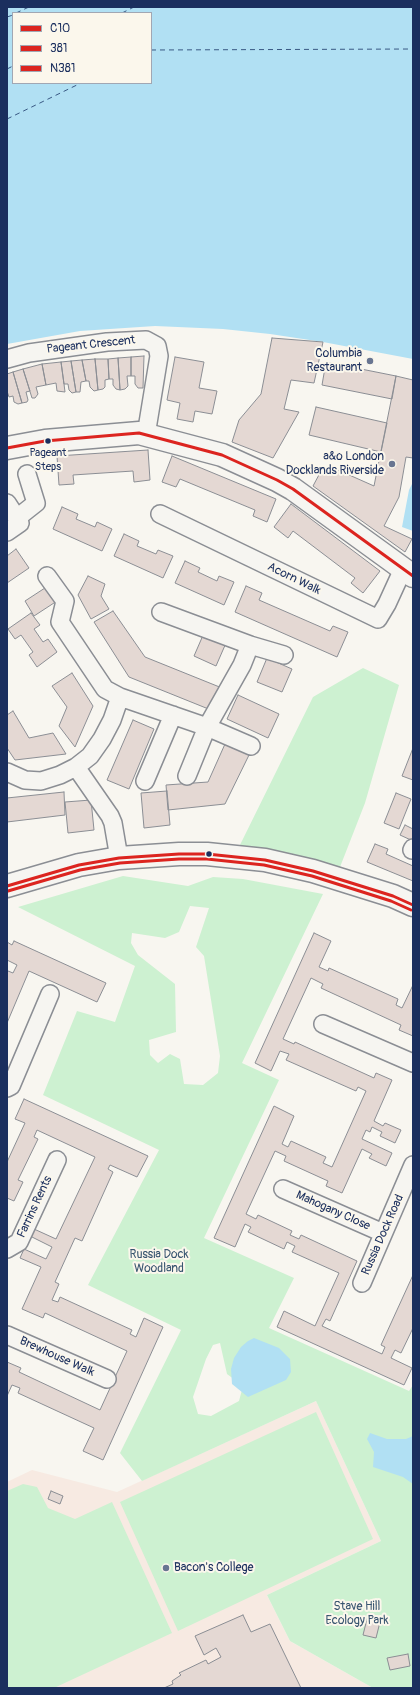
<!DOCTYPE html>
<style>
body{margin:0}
#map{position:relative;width:420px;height:1695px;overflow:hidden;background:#f8f6f0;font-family:Pangolin,sans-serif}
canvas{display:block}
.frame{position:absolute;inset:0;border:8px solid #1b2f5e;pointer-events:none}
.legend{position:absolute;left:12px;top:12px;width:140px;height:72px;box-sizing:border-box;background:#fbf7ec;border:1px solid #a1a7b3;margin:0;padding:5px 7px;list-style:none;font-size:12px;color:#1b2f5e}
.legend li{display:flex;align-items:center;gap:8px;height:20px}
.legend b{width:20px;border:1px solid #a1a7b3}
</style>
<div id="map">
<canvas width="420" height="1695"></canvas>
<div class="frame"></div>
<ul class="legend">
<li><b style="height:5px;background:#dc241f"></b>C10</li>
<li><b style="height:5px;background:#dc241f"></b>381</li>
<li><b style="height:5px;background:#dc241f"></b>N381</li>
</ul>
</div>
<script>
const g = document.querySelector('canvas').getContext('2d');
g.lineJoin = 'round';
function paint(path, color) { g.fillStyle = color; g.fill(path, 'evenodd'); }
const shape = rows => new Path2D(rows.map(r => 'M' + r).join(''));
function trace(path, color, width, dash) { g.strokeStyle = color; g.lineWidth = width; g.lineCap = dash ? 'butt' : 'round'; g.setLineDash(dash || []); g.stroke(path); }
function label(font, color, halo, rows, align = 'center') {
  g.font = font + ' Pangolin,sans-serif'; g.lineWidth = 4; g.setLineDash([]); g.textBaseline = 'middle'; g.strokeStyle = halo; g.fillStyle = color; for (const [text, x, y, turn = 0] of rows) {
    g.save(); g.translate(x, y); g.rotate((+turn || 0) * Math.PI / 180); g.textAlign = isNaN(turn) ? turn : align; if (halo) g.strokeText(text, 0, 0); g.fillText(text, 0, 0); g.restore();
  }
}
paint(shape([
 [316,1401,381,1541,267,1595,290,1641,373,1688,7,1688,7,1482,32,1470,117,1492]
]), '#f7eae2');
paint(shape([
 [363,668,399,685,365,803,340,867,238,849,313,697],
 [123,876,188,886,213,877,243,879,323,894,242,1063,279,1080,204,1238,294,1278,269,1328,409,1391,413,1385,413,1688,373,1688,290,1641,267,1595,381,1541,316,1401,142,1481,120,1453,181,1330,88,1285,159,1150,43,1095,77,1011,115,1022,135,966,18,907],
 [190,906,209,908,196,947,204,956,220,1056,218,1073,203,1085,184,1084,180,1059,170,1054,158,1063,150,1055,149,1040,176,1032,175,984,138,955,131,943,132,933,165,938,179,932],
 [220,1343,227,1374,243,1386,239,1401,211,1416,198,1414,193,1397,206,1359,213,1345],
 [316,1412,373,1539,178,1631,120,1502],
 [23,1484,37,1487,48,1508,75,1519,112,1502,172,1633,54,1688,7,1688,7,1491]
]), '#cdf1d1');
paint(shape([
 [7,7,413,7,413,359,323,342,270,334,223,329,155,326,80,331,7,344],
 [13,13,151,13,151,83,13,83],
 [413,482,413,531,402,527,409,490],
 [254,1338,279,1348,290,1359,291,1372,286,1380,248,1397,232,1384,231,1369,234,1358,241,1347,248,1341],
 [370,1433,387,1439,406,1439,413,1436,413,1484,403,1477,373,1467,374,1452,367,1439]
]), '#b1e0f3');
trace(shape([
 [16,13,29,7],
 [122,13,134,7],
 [7,17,13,15],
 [151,50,413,49],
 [7,69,13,66],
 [7,119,81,83]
]), '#395984', 1, [5, 4]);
const building = shape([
 [272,338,323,342,314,383,291,380,284,409,299,412,273,458,232,442,239,420,261,394,272,338],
 [144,356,143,388,138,388,135,384,135,376,131,376,131,357,144,356],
 [131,357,131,376,127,376,128,386,125,389,120,390,118,358,131,357],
 [175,357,204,362,199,388,217,391,212,414,195,411,193,422,177,419,180,403,167,400,175,357],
 [118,358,120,390,116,389,113,385,113,379,109,379,108,359,118,358],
 [95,359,108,359,109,379,105,380,105,387,103,389,98,390,95,359],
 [95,359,98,390,94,391,90,387,89,381,86,381,82,360,95,359],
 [82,360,86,381,81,382,80,392,76,392,71,361,82,360],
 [71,361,76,392,72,393,69,390,68,384,64,384,61,362,71,361],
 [61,362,64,384,65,392,57,391,56,383,46,385,42,364,61,362],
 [326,362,396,376,392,399,322,385,326,362],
 [42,364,46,385,36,387,38,394,35,398,32,398,23,369,42,364],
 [23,369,30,391,26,392,28,400,27,402,22,403,13,372,23,369],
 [13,372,22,403,18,404,14,402,13,396,9,397,7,391,7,374,13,372],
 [396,376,413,380,413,458,406,457,399,497,384,526,412,539,405,552,313,486,321,471,338,470,374,486,396,376],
 [316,407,387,423,381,452,309,435,316,407],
 [148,450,150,480,134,482,133,471,73,475,74,484,59,485,57,456,148,450],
 [172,456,276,499,267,522,253,516,255,510,180,479,176,487,162,482,172,456],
 [291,504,380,571,363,593,351,583,355,578,293,531,288,538,274,527,291,504],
 [62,507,78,514,76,519,95,527,97,522,112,529,102,551,53,529,62,507],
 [124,534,139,541,137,546,156,554,158,550,173,556,163,578,114,556,124,534],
 [16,549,29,568,7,583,7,556,16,549],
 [185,561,200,568,198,572,217,581,219,576,234,582,224,605,175,583,185,561],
 [88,576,105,584,101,596,109,609,91,619,78,595,88,576],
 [48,586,57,601,34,616,25,601,48,586],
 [246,586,262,593,259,600,330,631,333,626,348,632,337,657,235,612,246,586],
 [113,611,145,657,222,688,211,710,129,677,94,622,113,611],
 [31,613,40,625,34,629,43,642,48,639,57,652,37,667,29,655,33,652,21,635,15,639,8,629,31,613],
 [204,633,226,643,216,666,194,656,204,633],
 [267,658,292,669,282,692,257,682,267,658],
 [72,673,93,706,75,747,59,726,67,707,52,686,72,673],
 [238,695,279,714,268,738,227,719,238,695],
 [13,711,29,738,53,733,66,754,15,760,7,748,7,715,13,711],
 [133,720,154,729,129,789,107,780,133,720],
 [225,744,250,753,225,804,168,810,166,785,208,782,225,744],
 [413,748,413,780,402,776,413,748],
 [167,791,170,825,144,828,141,793,167,791],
 [64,792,65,815,7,822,7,798,64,792],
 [396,793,411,799,399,829,384,823,396,793],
 [91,800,94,830,68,833,65,802,91,800],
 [405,825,413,829,413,841,400,835,405,825],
 [375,844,388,849,386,854,413,866,413,881,367,862,375,844],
 [314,933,331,941,319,967,328,971,329,968,398,999,396,1005,402,1008,413,985,413,1036,399,1030,401,1025,321,988,323,984,311,978,283,1039,294,1044,295,1042,374,1078,376,1073,392,1080,374,1121,383,1126,385,1123,401,1130,395,1143,380,1136,382,1132,372,1127,370,1132,366,1130,362,1139,392,1153,386,1166,369,1158,372,1154,362,1149,342,1193,326,1186,328,1181,284,1161,286,1156,275,1151,246,1214,256,1219,258,1215,292,1231,290,1235,299,1239,301,1235,357,1261,330,1321,326,1319,322,1326,382,1354,385,1347,381,1345,413,1275,413,1328,401,1353,395,1350,391,1358,412,1368,404,1385,277,1327,284,1311,315,1326,339,1273,292,1252,295,1246,287,1242,284,1249,248,1232,251,1227,245,1224,235,1247,214,1238,274,1106,294,1116,282,1144,288,1147,291,1141,326,1157,323,1163,332,1167,366,1091,358,1087,356,1091,286,1060,289,1054,280,1051,271,1071,255,1063,314,933],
 [14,941,106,983,97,1002,29,971,7,1023,7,972,8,971,13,973,17,965,7,960,7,942,12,945,14,941],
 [24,1099,148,1156,137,1177,110,1165,108,1169,113,1172,82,1241,75,1238,55,1282,59,1284,52,1300,58,1302,60,1297,132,1330,130,1334,136,1337,144,1318,163,1327,103,1460,83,1451,94,1428,18,1393,20,1388,12,1385,7,1396,7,1362,21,1368,19,1372,100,1410,127,1351,45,1313,43,1318,22,1309,41,1267,20,1258,24,1249,46,1259,52,1247,30,1236,34,1229,56,1239,95,1157,37,1130,34,1137,38,1139,18,1180,23,1182,14,1201,7,1198,7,1162,25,1123,15,1119,24,1099],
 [51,1491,63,1496,60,1504,48,1499,51,1491],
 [243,1615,251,1632,270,1624,301,1688,164,1688,173,1684,172,1681,181,1675,179,1673,206,1660,208,1664,221,1657,216,1648,204,1655,195,1636,243,1615],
 [368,1615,381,1618,376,1638,363,1635,368,1615],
 [408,1654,410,1666,390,1670,387,1658,408,1654]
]);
paint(building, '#e4d8d3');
trace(building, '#8b8e94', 1);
const minor = shape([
 [7,359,29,353,107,342,146,340,157,346,159,356,146,435],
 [7,503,20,523,7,532],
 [160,514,378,619,387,604,403,569],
 [17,518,36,503,27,474],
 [161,612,250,645,242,665,207,727,187,776],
 [250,645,284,655],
 [120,697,207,727,251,746],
 [76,767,110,816,113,823,119,858],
 [7,772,25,780,41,781,60,775,76,767,90,756,102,739,112,720,120,697,105,689,60,622,65,601,47,576],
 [145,781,173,715],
 [412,850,413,848],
 [323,1024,413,1063],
 [7,1088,11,1086,50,994],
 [283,1189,383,1233],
 [7,1249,19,1242,57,1160],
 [362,1283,413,1165],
 [7,1335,107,1379]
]);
const tertiary = shape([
 [7,448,45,441,139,433,222,455,277,480,293,489,413,576]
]);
const secondary = shape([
 [7,886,79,865,119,858,179,854,207,854,265,860,313,871,393,896,413,905]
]);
trace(minor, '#8b8e94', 20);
trace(tertiary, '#8b8e94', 25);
trace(secondary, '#8b8e94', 25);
trace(minor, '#f6f5f1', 17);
trace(tertiary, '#f6f5f1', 22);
trace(secondary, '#f6f5f1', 22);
trace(shape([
 [7,448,45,441,139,433,222,455,277,480,293,489,413,576]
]), '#dc241f', 3);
trace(shape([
 [7,886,79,865,119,858,179,854,207,854,265,860,313,871,393,896,413,905]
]), '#dc241f', 3);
trace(shape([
 [8,891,80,870,120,863,179,859,207,859,264,865,312,876,391,901,411,910]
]), '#dc241f', 3);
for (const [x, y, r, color] of [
 [370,361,4,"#687591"],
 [48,441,3.5,"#1b2f5e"],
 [392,464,4,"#687591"],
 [209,854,3.5,"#1b2f5e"],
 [166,1568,4,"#687591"]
]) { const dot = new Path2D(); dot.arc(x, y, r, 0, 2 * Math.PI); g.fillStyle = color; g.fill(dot); trace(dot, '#fbf7ec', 1.5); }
label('11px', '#1b2f5e', '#fbf7ec', [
 ["Pageant",48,453],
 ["Steps",48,467]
]);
label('12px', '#1b2f5e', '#fbf7ec', [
 ["Pageant Crescent",91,345,-6],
 ["Acorn Walk",294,579,26],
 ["Farrins Rents",35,1207,-65],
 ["Mahogany Close",333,1211,24],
 ["Russia Dock Road",383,1235,-66],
 ["Brewhouse Walk",57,1357,24]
]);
label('12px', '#1b2f5e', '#fbf7ec', [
 ["Columbia",362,354],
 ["Restaurant",362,368],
 ["a&o London",384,457],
 ["Docklands Riverside",384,471],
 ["Bacon's College",174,1568,"left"]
], 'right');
label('12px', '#385570', '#fbf7ec', [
 ["Russia Dock",159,1255],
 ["Woodland",159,1269],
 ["Stave Hill",357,1607],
 ["Ecology Park",357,1621]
]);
</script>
